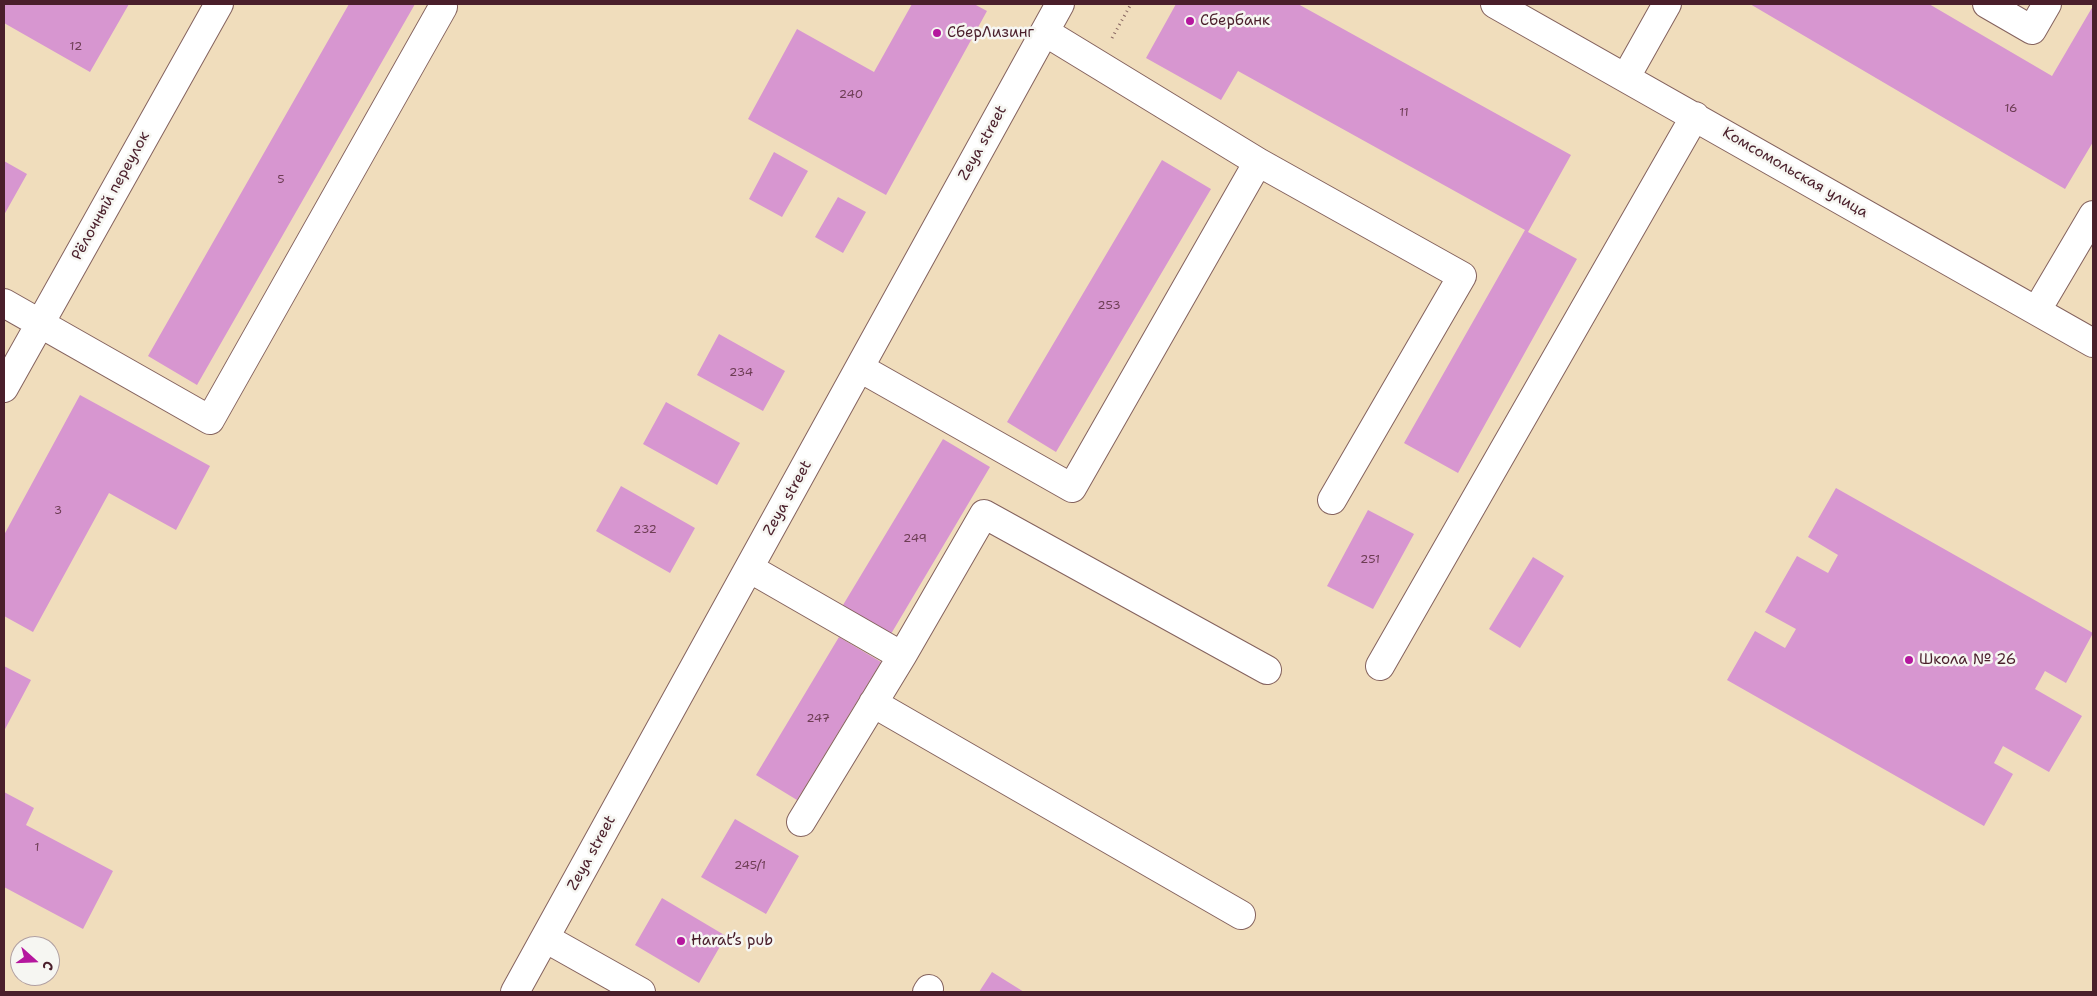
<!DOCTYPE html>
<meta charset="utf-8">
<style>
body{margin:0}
#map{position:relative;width:2097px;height:996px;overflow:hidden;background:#f0ddbc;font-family:"Shantell Sans",sans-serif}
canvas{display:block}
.frame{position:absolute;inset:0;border:5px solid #4a1f2b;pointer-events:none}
.north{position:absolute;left:10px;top:936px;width:50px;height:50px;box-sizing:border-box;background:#f6f6f2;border:1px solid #b1a0a2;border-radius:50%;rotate:110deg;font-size:14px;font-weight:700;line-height:20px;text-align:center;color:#4a1f2b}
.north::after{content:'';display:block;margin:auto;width:18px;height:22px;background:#b5179e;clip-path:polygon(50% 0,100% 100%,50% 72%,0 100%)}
</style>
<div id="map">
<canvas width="2097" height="996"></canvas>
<div class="frame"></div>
<div class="north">С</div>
</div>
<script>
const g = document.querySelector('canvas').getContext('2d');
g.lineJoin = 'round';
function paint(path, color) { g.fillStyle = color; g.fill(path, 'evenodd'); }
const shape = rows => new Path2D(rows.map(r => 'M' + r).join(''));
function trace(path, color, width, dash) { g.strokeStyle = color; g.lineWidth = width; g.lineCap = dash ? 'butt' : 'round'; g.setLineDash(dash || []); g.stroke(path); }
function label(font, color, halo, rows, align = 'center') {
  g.font = font + ' "Shantell Sans",sans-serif'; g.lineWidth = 5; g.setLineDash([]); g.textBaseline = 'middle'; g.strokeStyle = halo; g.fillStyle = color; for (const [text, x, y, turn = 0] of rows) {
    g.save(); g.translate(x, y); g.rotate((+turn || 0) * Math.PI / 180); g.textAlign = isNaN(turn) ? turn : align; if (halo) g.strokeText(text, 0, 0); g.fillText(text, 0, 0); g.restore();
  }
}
paint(shape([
 [4,4,129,4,90,72,4,23],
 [349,4,415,4,197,385,148,356],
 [912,4,974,4,987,11,886,195,748,119,797,29,874,72],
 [1176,4,1298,4,1571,155,1528,232,1577,259,1458,473,1404,443,1525,230,1238,71,1221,100,1146,58],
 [1750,4,1929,4,2052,76,2093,6,2093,142,2065,189],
 [774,152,808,171,782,217,749,199],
 [1162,160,1211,189,1056,452,1007,422],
 [4,161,27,174,4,215],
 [838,197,866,212,843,253,815,237],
 [719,334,785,371,763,411,697,375],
 [80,395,210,466,176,530,109,493,33,632,4,616,4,535],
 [666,402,740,443,717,485,643,444],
 [943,439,990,467,888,639,840,610],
 [621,486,695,528,670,573,596,531],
 [1836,488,2093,633,2066,683,2045,671,2035,689,2082,716,2049,772,2003,746,1994,763,2013,774,1984,826,1727,680,1755,631,1785,648,1796,629,1765,612,1797,556,1828,573,1838,555,1808,537],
 [1368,510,1414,534,1373,609,1327,586],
 [1533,557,1564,576,1520,648,1489,629],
 [839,637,881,662,797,800,756,775],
 [4,666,31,680,4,731],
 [4,792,34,808,26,825,113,871,83,929,4,887],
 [735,819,799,856,766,914,701,877],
 [662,898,726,936,699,983,635,945],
 [992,972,1024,992,979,992]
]), '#d796d0');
const minor = shape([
 [1495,4,2093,343],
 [1987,4,2032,30,2047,4],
 [1045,32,1258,162],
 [1626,77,1667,4],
 [4,303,210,420,443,7],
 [2037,310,2093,215],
 [860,368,1072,488,1258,162,1462,276,1332,500],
 [4,388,219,4],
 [749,568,902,656,984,514,1267,670],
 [1380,666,1695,116],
 [873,703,1241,915],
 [801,822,902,656],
 [545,938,641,992],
 [515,992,1060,4],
 [927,992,929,989]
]);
trace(minor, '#84625e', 30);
trace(shape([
 [1112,38,1131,4]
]), '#84625e', 3, [1, 4]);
trace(minor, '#fff', 28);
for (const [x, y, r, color] of [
 [1190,21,5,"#b5179e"],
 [937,33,5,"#b5179e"],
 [1909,660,5,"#b5179e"],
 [681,941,5,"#b5179e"]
]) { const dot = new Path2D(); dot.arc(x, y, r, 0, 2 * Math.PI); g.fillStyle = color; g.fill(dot); trace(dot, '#f6f6f2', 2); }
label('12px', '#6d3d54', null, [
 ["12",76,47],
 ["240",851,95],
 ["16",2011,109],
 ["11",1404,113],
 ["5",281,180],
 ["253",1109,306],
 ["234",741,373],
 ["3",58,511],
 ["232",645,530],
 ["249",915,539],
 ["251",1370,560],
 ["247",818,719],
 ["1",37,848],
 ["245/1",750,866]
]);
label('15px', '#4a1f2b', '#f6f6f2', [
 ["Сбербанк",1200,21],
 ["СберЛизинг",947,33],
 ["Школа № 26",1919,660],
 ["Harat’s pub",691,941]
], 'left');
label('15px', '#4a1f2b', '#f6f6f2', [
 ["Zeya street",983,143,-61],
 ["Комсомольская улица",1795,173,30],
 ["Рёлочный переулок",111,196,-61],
 ["Zeya street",788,498,-61],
 ["Zeya street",592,853,-61]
]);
</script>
